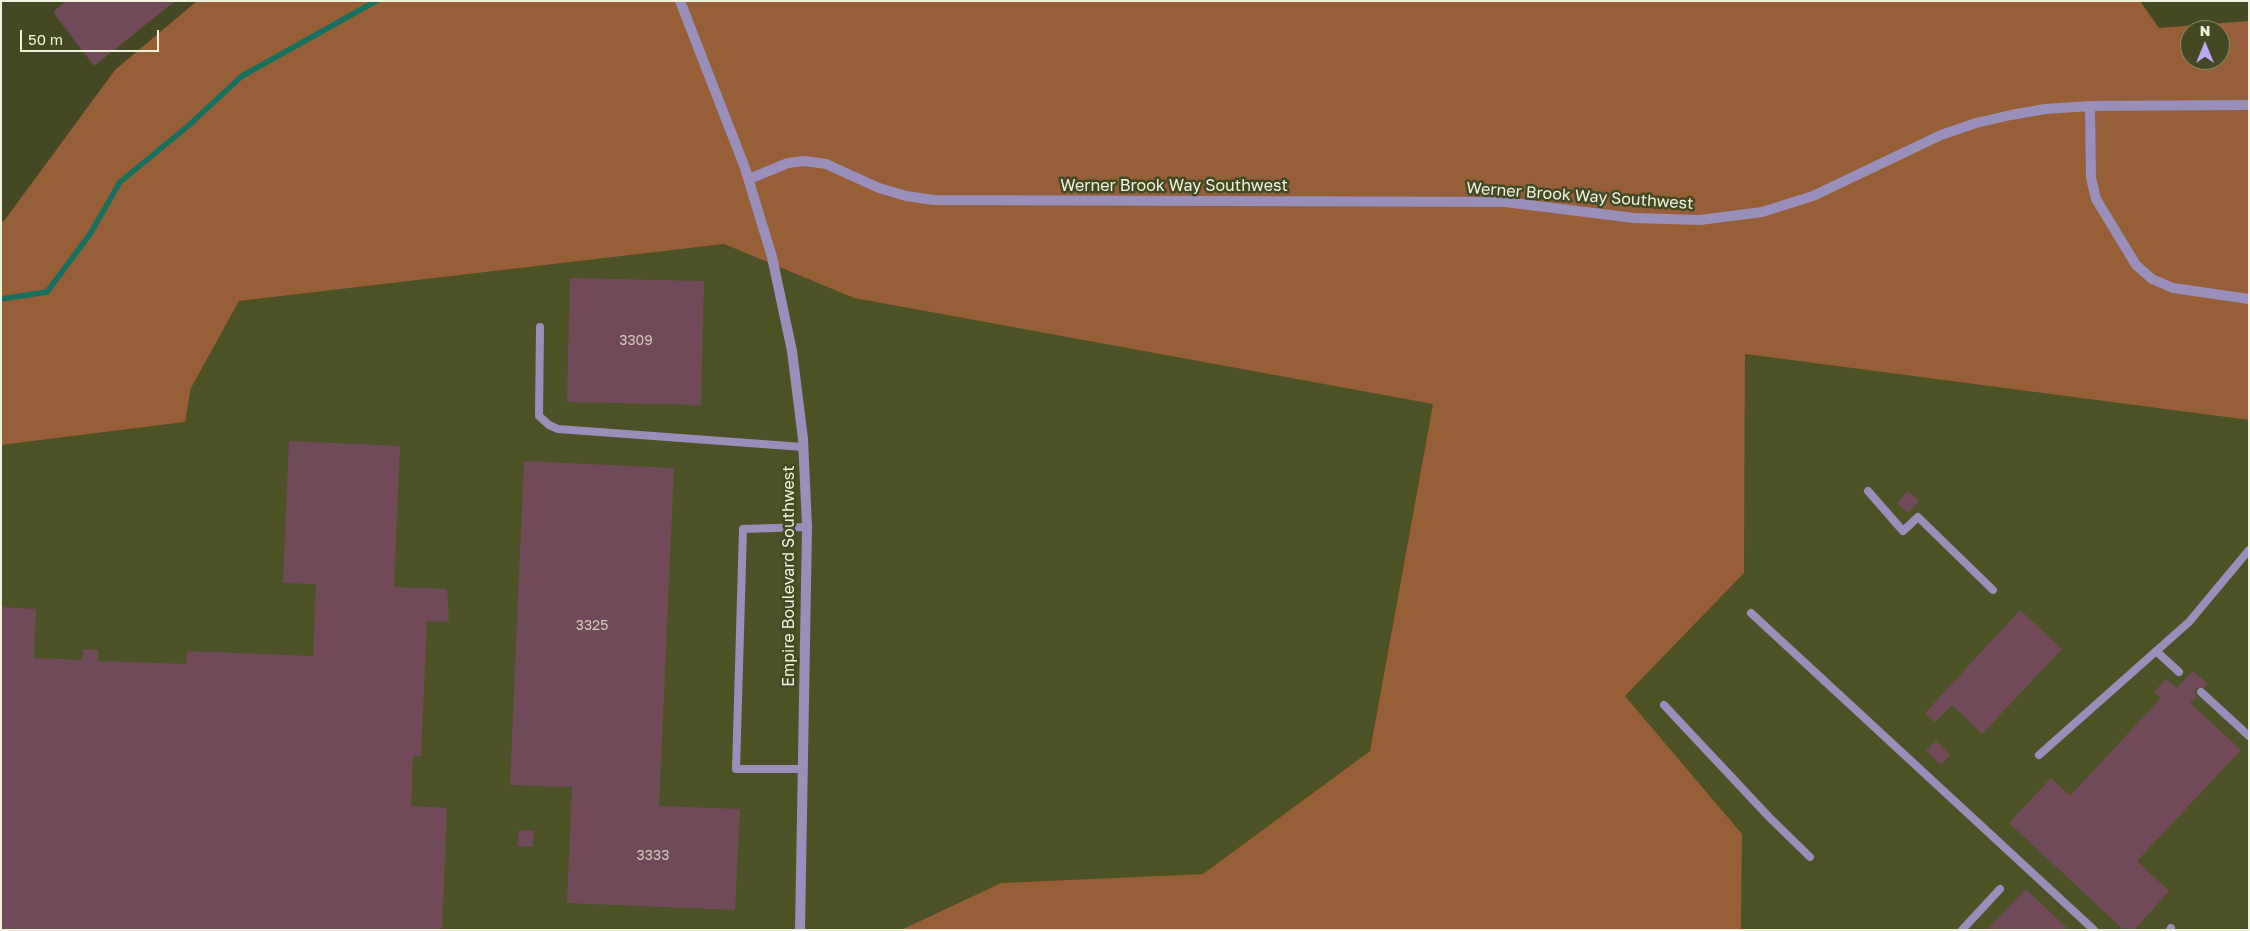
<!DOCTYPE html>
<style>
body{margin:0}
#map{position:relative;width:2250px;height:931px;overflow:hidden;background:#444923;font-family:"Golos Text",sans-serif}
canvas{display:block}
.frame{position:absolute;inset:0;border:2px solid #eff3dd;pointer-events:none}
.north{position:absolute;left:2180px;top:20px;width:50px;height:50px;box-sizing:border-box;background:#444923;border:1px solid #888d6d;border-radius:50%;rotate:0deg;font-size:14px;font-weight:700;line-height:20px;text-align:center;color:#eff3dd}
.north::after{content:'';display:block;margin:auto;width:18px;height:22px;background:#bca9f5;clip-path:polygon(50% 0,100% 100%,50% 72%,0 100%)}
.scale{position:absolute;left:20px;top:30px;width:139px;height:22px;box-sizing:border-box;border:2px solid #eff3dd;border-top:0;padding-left:6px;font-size:15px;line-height:18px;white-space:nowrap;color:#eff3dd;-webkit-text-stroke:4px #444923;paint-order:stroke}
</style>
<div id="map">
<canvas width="2250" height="931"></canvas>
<div class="frame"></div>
<div class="north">N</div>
<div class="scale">50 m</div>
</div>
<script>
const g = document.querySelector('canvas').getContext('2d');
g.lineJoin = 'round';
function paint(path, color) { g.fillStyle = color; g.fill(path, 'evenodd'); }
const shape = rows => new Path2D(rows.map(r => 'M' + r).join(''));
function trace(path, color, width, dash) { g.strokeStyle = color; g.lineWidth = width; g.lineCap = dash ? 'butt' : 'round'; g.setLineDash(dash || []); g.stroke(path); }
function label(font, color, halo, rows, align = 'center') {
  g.font = font + ' "Golos Text",sans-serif'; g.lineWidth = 5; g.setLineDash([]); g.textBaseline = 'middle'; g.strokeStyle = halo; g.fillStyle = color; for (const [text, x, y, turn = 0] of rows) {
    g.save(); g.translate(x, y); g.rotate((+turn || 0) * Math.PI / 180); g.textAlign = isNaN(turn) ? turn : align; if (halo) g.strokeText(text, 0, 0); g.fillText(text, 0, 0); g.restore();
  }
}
paint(shape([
 [724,244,854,298,1433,404,1370,751,1203,874,1001,883,901,930,1,930,1,445,185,422,191,388,239,301],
 [1745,354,2249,420,2249,930,1741,930,1742,834,1625,696,1744,573]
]), '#4c5225');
paint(shape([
 [197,1,2140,1,2159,28,2249,21,2249,420,1745,354,1744,573,1625,696,1742,834,1741,930,901,930,1001,883,1203,874,1370,751,1433,404,854,298,724,244,239,301,191,388,185,422,1,445,1,222,4,221,115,70],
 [2190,30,2220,30,2220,60,2190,60]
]), '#965f37');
trace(shape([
 [1,299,47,292,90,234,120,182,188,126,242,76,376,1]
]), '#18715f', 5.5);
paint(shape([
 [66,1,175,1,94,66,53,12],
 [570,278,704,281,701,405,567,402],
 [289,441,400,446,394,587,447,589,449,622,427,621,421,756,413,756,411,806,447,808,442,930,1,930,1,607,36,609,34,658,82,660,83,649,98,650,98,661,186,664,187,651,313,656,316,584,283,583],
 [524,461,674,468,659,806,740,809,735,910,567,903,572,787,510,785],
 [1908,491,1919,501,1908,513,1897,503],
 [2020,610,2062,649,1982,734,1952,705,1935,722,1925,713],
 [2193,671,2208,684,2204,688,2197,688,2195,691,2197,696,2190,703,2241,750,2137,861,2169,891,2134,930,2124,930,2009,823,2051,778,2070,796,2161,698,2154,692,2166,679,2177,688],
 [1936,741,1950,755,1941,765,1926,751],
 [519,830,534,831,533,847,518,846],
 [2026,889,2069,930,1987,930]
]), '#714a59');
trace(shape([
 [540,327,539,416,549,425,558,429,803,447],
 [1868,491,1903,531,1918,517,1993,590],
 [1751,613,2094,930],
 [2156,651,2179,672],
 [2201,692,2249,736],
 [1664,705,1769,817,1810,857],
 [2039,755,2189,622,2249,550],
 [803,769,736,769,743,529,807,527],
 [1962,930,2000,889],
 [2170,930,2171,928]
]), '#998fba', 8);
trace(shape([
 [2090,106,2091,178,2096,199,2136,265,2152,279,2173,288,2249,299],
 [749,179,788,163,805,161,826,164,879,188,906,196,934,200,1505,202,1634,218,1700,220,1762,212,1813,196,1941,135,1976,123,2011,115,2045,109,2090,106,2249,105]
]), '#998fba', 10);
trace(shape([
 [680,1,745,168,772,257,792,351,803,439,807,527,800,930]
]), '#998fba', 10);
label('14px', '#d0c9bc', null, [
 ["3309",636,341],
 ["3325",592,626],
 ["3333",653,856]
]);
label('16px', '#eff3dd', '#444923', [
 ["Werner Brook Way Southwest",1174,186],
 ["Werner Brook Way Southwest",1580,196,4],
 ["Empire Boulevard Southwest",789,576,-90]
]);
</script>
